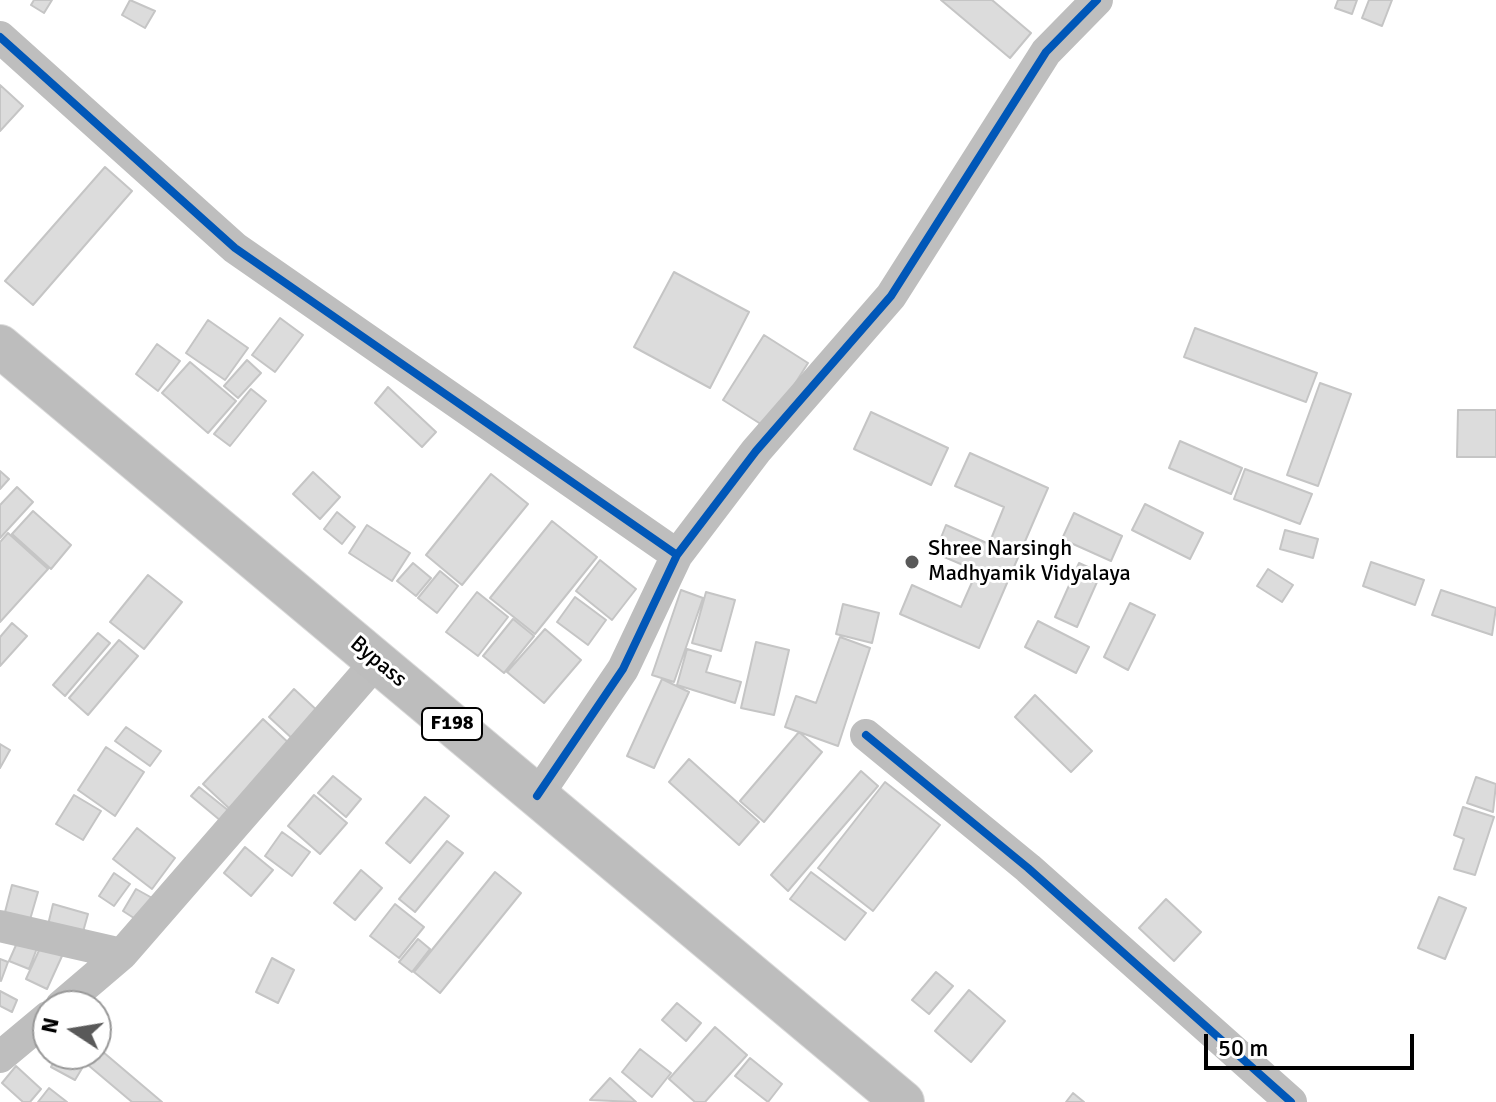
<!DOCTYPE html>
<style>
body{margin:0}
#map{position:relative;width:1496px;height:1102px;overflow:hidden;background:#fff;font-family:Signika,sans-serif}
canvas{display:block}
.north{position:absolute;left:32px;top:990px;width:80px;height:80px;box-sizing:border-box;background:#fff;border:2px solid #999;border-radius:50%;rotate:282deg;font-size:22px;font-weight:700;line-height:32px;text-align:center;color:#000}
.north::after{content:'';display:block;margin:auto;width:28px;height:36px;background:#595959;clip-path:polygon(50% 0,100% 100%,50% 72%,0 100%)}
.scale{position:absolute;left:1204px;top:1034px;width:210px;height:36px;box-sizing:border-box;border:4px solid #000;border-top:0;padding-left:10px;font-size:24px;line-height:28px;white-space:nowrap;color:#000;-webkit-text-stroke:6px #fff;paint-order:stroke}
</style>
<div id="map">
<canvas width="1496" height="1102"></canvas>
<div class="north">N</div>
<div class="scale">50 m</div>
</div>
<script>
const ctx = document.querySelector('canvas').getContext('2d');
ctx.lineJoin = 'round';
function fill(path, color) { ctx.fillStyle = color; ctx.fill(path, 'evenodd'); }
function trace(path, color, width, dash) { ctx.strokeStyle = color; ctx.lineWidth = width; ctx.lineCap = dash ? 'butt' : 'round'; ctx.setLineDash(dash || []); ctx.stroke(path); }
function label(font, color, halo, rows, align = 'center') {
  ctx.font = font + ' Signika,sans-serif'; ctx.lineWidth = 6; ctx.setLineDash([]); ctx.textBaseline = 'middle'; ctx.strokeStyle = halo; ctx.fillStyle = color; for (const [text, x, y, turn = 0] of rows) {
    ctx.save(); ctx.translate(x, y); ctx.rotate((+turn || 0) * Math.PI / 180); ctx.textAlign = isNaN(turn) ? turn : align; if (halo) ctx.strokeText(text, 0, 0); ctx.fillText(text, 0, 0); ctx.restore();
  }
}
const building = new Path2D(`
 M34 0H52L44 13 31 5Z
 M130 0 155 11 145 28 122 15Z
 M941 0H992L1031 33 1010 58Z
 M1338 0H1357L1352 14 1335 8Z
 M1369 0H1392L1382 26 1362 18Z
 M0 85 23 106 0 131Z
 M105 167 132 191 33 305 5 281Z
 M674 272 749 312 710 388 634 347Z
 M280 318 303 335 275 372 252 355Z
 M208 320 248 348 225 380 186 353Z
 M1195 328 1317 373 1306 402 1184 357Z
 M764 335 808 363 767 428 723 400Z
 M157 344 180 361 158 391 136 374Z
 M247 360 261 373 238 398 224 386Z
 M190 362 236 401 208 433 162 393Z
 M1320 383 1351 394 1318 486 1287 475Z
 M388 387 436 432 422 447 375 403Z
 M251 389 266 401 230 446 214 434Z
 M1458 410H1496V457H1457Z
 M871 412 948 448 931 485 854 449Z
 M1180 441 1242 468 1231 494 1169 468Z
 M970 453 1048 488 979 648 900 614 912 585 961 607 977 571 935 553 946 525 989 544 1004 507 955 486Z
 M1245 469 1312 494 1300 524 1234 499Z
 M0 471 9 479 0 489Z
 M313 472 340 497 320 519 293 494Z
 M491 474 528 504 462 585 426 555Z
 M17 487 33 502 0 538V505Z
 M1145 504 1203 533 1190 559 1132 530Z
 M33 511 71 545 51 569 12 534Z
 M337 512 355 527 342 544 324 529Z
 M1074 513 1122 536 1111 561 1062 539Z
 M552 521 597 557 535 634 490 598Z
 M367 525 410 553 392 581 349 553Z
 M1285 530 1318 539 1313 558 1280 549Z
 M8 533 48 569 0 622V542Z
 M600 560 636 589 612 620 576 591Z
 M1371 562 1424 580 1415 605 1363 586Z
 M413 563 431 578 416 596 397 581Z
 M1079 563 1101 573 1077 627 1055 617Z
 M1268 569 1293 585 1282 602 1257 586Z
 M440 571 458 586 437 613 418 598Z
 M148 575 182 602 144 649 110 622Z
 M681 590 703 598 674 682 652 675Z
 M1441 590 1496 608 1492 635 1432 615Z
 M477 592 508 617 478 656 446 632Z
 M706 592 735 600 721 651 692 643Z
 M575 597 606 620 588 645 557 622Z
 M1130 603 1155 615 1128 670 1104 657Z
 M843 604 879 613 872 643 836 634Z
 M513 619 534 636 504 673 483 656Z
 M1038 621 1089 647 1076 673 1025 647Z
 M12 623 27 636 0 666V637Z
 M545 629 581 660 544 703 507 672Z
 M98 633 110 643 65 696 53 685Z
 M840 637 870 648 838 746 785 727 796 696 816 703Z
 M119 640 138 656 88 715 69 698Z
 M756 642 789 650 774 715 741 708Z
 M687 649 711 656 706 672 741 682 735 703 677 685Z
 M662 679 689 692 654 768 627 756Z
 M294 689 321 714 296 742 269 717Z
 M1035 695 1092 751 1071 772 1015 717Z
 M263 719 292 746 232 811 203 784Z
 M126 727 161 751 150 766 115 741Z
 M799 732 822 752 764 822 740 801Z
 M0 744 10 750 0 768Z
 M106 747 144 772 115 816 78 790Z
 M689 759 759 822 739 845 669 782Z
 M861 771 878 786 788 891 771 875Z
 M333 776 361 799 346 817 318 793Z
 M1476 777 1496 784 1493 812 1467 803Z
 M885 782 940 825 873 911 818 868Z
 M199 787 229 811 221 821 191 796Z
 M74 795 101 811 83 840 56 824Z
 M314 795 347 823 320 854 288 826Z
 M425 797 449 816 410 863 386 843Z
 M1463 807 1494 817 1475 875 1454 869 1464 839 1454 835Z
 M137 828 175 858 152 889 113 859Z
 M282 832 310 852 292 876 265 856Z
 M447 841 463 853 415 912 399 899Z
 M245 847 273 870 251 896 224 873Z
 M361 870 382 888 355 920 334 903Z
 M495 872 521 893 440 993 414 972Z
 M811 872 866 913 845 940 790 899Z
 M114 873 130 884 114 906 99 896Z
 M12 885 38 892 29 923 4 916Z
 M136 889 154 899 140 922 123 911Z
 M1439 897 1466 908 1445 959 1418 948Z
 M1166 899 1201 932 1174 961 1139 928Z
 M53 904 88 914 81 939 47 929Z
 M395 904 424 927 399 958 370 936Z
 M20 936 39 943 29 969 9 961Z
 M418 939 430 949 412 972 399 962Z
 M41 946 62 956 47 989 26 979Z
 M272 958 294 970 278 1003 256 992Z
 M0 959 8 962 1 981 0 980Z
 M936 972 953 986 929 1014 912 1000Z
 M969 990 1005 1021 971 1062 935 1031Z
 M0 991 17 1000 12 1012 0 1006Z
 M677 1003 701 1023 686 1041 662 1020Z
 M715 1027 747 1055 705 1102H695L669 1079Z
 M96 1046 162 1102H132L75 1054H96Z
 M640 1049 671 1073 652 1097 622 1072Z
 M58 1054 84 1065 75 1080 51 1067Z
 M750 1058 782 1084 768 1102 735 1076Z
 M16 1066 41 1089 30 1102H23L2 1083Z
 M610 1078 636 1102 590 1100Z
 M49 1088 67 1102H38Z
 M1073 1093 1084 1102H1066Z`);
fill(building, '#dcdcdc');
trace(building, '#c5c5c5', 2);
const major = new Path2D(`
 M0 346 903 1102`);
trace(major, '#dbdbdb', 44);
trace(new Path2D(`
 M0 37 235 248 677 555
 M866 735 1028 868 1291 1102
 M537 796 623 669 677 555 756 451 891 296 1046 52 1097 0
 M0 926 122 954
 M61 1006 122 954 377 661
 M0 1057 48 1017`), '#bebebe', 32);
trace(major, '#bdbdbd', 42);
trace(new Path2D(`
 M0 37 235 248 677 555
 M866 735 1028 868 1291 1102
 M537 796 623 669 677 555 756 451 891 296 1046 52 1097 0`), '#0057b8', 8);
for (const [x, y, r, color] of [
 [912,562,8,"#595959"]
]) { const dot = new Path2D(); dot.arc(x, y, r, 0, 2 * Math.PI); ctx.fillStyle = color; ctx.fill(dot); trace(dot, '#fff', 3); }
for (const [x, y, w] of [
 [452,724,60]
]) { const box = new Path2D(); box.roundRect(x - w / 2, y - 16, w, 32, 6); ctx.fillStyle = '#fff'; ctx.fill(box); trace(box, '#000', 2); }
label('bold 20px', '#000', null, [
 ["F198",452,724]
]);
label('22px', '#000', '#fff', [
 ["Shree Narsingh",928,549],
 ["Madhyamik Vidyalaya",928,574]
], 'left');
label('22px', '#000', '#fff', [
 ["Bypass",378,662,40]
]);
</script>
